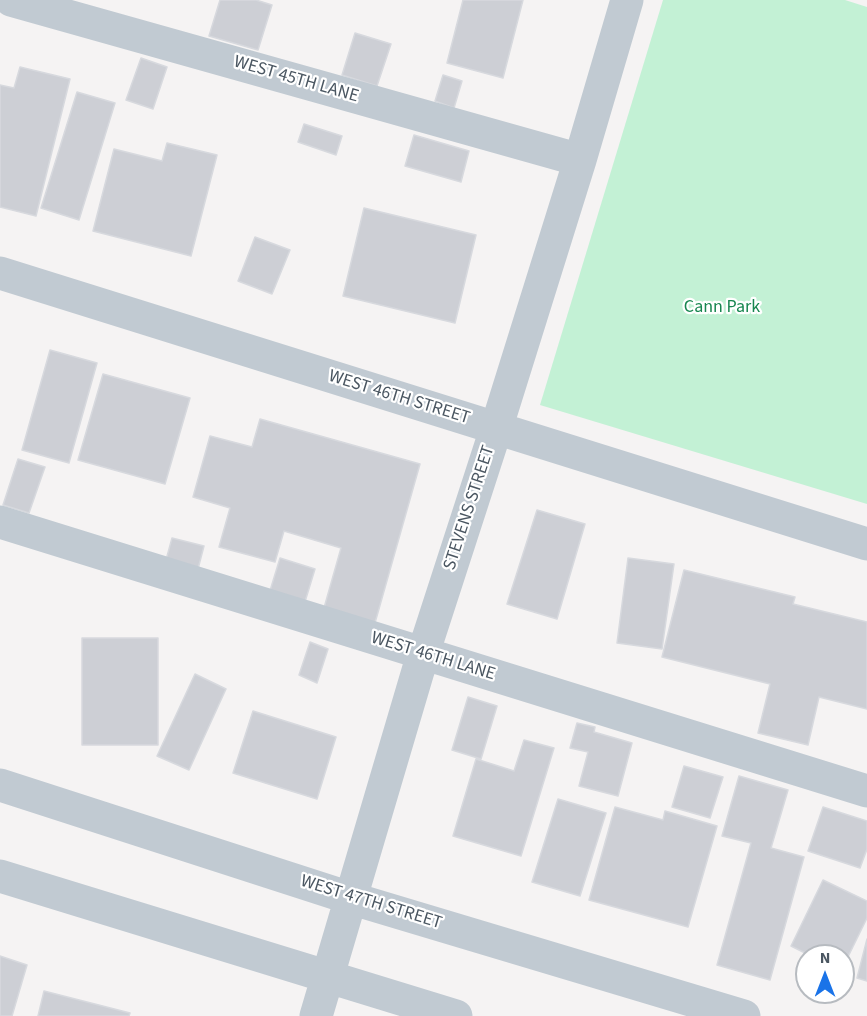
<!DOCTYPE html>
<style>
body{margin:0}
#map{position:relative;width:867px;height:1016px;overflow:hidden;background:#f5f3f3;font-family:"Source Sans 3",sans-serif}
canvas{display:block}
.north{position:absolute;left:795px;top:944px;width:60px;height:60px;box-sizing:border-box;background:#fff;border:2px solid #b7bbc0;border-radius:50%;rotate:0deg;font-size:16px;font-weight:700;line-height:24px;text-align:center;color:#4a5661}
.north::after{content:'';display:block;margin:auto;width:21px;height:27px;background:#1a73e8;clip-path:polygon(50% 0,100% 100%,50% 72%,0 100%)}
</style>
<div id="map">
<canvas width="867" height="1016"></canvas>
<div class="north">N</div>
</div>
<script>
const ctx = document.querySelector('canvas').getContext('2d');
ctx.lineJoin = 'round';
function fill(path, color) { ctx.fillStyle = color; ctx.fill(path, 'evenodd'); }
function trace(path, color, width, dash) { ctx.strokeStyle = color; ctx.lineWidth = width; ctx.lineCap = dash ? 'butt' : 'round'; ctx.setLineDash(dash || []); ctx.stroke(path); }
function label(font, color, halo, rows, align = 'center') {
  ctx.font = font + ' "Source Sans 3",sans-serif'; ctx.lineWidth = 4.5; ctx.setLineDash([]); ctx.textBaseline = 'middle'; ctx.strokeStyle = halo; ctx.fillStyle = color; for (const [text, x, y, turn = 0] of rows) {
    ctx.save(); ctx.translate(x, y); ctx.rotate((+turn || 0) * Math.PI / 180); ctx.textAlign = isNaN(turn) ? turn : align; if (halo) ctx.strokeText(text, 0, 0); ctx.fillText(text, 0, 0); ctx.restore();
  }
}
fill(new Path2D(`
 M663 0H845L867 7V504L540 405Z`), '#c3f1d5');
const building = new Path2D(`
 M220 0H256L272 5 258 50 209 36Z
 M463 0H523L503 78 447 63Z
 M355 33 391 44 377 86 342 75Z
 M141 58 167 67 153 109 126 100Z
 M20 67 70 79 36 216 0 207V85L14 88Z
 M443 75 462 81 454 108 435 101Z
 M77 92 115 103 79 220 41 208Z
 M304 124 342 136 336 155 298 142Z
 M414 135 469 151 461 182 405 166Z
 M167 143 217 155 191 256 93 231 114 149 162 161Z
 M364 208 476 235 455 323 343 296Z
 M255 237 290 250 272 294 238 281Z
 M50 350 97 363 69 463 22 450Z
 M103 374 190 398 165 484 78 460Z
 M260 419 420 464 373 630 322 615 341 548 284 531 275 562 219 547 230 508 193 497 210 436 252 447Z
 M18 459 45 467 29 513 3 505Z
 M537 510 585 524 557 619 507 604Z
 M172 538 204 546 198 569 166 560Z
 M280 558 315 569 304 605 269 594Z
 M628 558 674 564 662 649 617 643Z
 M684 570 795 597 793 604 867 622V709L819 697 808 745 758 733 770 684 662 657Z
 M82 638H158V745H82Z
 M310 642 328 649 317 683 299 675Z
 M195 674 226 689 189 770 157 756Z
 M468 697 497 706 481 759 452 750Z
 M253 711 336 737 317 799 233 773Z
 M577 723 595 727 594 732 632 743 618 796 579 786 588 752 570 748Z
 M524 740 554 748 521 856 453 836 476 759 514 771Z
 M684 766 723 777 710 818 672 807Z
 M739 776 788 790 771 848 804 857 770 980 717 965 751 843 722 836Z
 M558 799 606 813 580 896 532 882Z
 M615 807 663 820 665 811 717 826 688 927 589 900Z
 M823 807 867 821V849L860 868 808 851Z
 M823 880 867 901V918L843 967V956H811L791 946Z
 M867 939V981L857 978Z
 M0 956 27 965 12 1016H0Z
 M44 991 130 1013 129 1016H38Z`);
fill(building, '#cdcfd5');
trace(building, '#d7d9de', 1.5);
trace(new Path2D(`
 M11 0 580 160
 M0 273 867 544
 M0 522 867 791
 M0 785 350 898 744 1016
 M0 876 456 1016
 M316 1016 423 654 496 429 580 160 627 0`), '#c1cad2', 33);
label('18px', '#4a5661', '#fff', [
 ["WEST 45TH LANE",296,80,16],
 ["WEST 46TH STREET",399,398,17],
 ["STEVENS STREET",470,508,-72],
 ["WEST 46TH LANE",433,657,17],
 ["WEST 47TH STREET",371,903,17]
]);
label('18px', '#17864f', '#fff', [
 ["Cann Park",722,308]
]);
</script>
